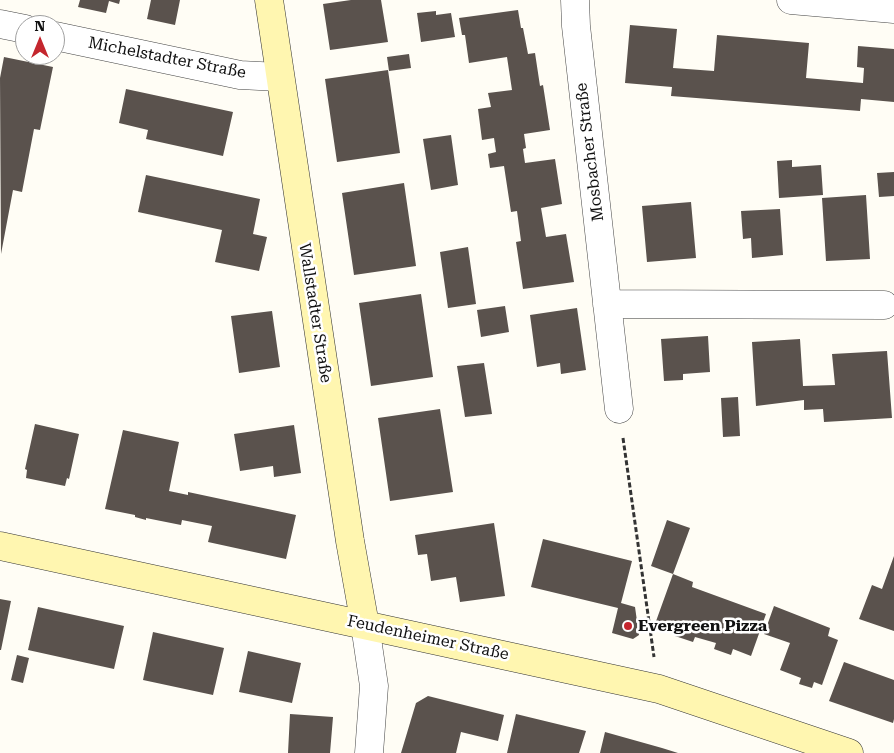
<!DOCTYPE html>
<meta charset="utf-8">
<style>
body{margin:0}
#map{position:relative;width:894px;height:753px;overflow:hidden;background:#fffdf5;font-family:"Roboto Serif",serif}
canvas{display:block}
.north{position:absolute;left:15px;top:15px;width:50px;height:50px;box-sizing:border-box;background:#fff;border:1px solid #a0a0a0;border-radius:50%;rotate:0deg;font-size:14px;font-weight:700;line-height:20px;text-align:center;color:#111}
.north::after{content:'';display:block;margin:auto;width:18px;height:22px;background:#c4262e;clip-path:polygon(50% 0,100% 100%,50% 72%,0 100%)}
</style>
<div id="map">
<canvas width="894" height="753"></canvas>
<div class="north">N</div>
</div>
<script>
const ctx = document.querySelector('canvas').getContext('2d');
ctx.lineJoin = 'round';
function fill(path, color) { ctx.fillStyle = color; ctx.fill(path, 'evenodd'); }
function trace(path, color, width, dash) { ctx.strokeStyle = color; ctx.lineWidth = width; ctx.lineCap = dash ? 'butt' : 'round'; ctx.setLineDash(dash || []); ctx.stroke(path); }
function label(font, color, halo, rows, align = 'center') {
  ctx.font = font + ' "Roboto Serif",serif'; ctx.lineWidth = 5; ctx.setLineDash([]); ctx.textBaseline = 'middle'; ctx.strokeStyle = halo; ctx.fillStyle = color; for (const [text, x, y, turn = 0] of rows) {
    ctx.save(); ctx.translate(x, y); ctx.rotate((+turn || 0) * Math.PI / 180); ctx.textAlign = isNaN(turn) ? turn : align; if (halo) ctx.strokeText(text, 0, 0); ctx.fillText(text, 0, 0); ctx.restore();
  }
}
fill(new Path2D(`
 M80 0H120L119 4 109 1 106 13 78 7Z
 M151 0H180L175 25 147 19Z
 M351 0H381L388 42 330 50 323 4Z
 M518 10 521 28H523L528 54 535 53 540 86 543 85 550 130 524 134 526 148 523 149 525 163 555 159 562 204 541 208 546 237 566 234 574 282 523 289 516 242 521 241 517 211 511 212 504 166 490 168 488 154 496 152 494 138 482 140 478 109 491 107 488 93 512 90 507 57 469 63 465 35H462L459 18Z
 M436 11V15L451 13 455 37 421 42 417 13Z
 M630 25 677 29 673 68 714 71 717 35 809 43 806 78 863 83 864 68 857 67 858 46 894 49V102L861 99 860 111 671 96 672 87 625 83Z
 M409 54 411 68 389 71 387 57Z
 M4 57 53 67 40 130 34 129 22 192 13 190 1 254 0 78Z
 M388 70 400 153 337 162 325 79Z
 M126 89 233 112 223 156 146 139 148 130 119 123Z
 M451 135 458 185 431 190 423 139Z
 M792 160V167L821 165 823 195 779 198 777 161Z
 M894 172V196L879 197 877 173Z
 M146 175 260 199 253 234 267 237 259 271 215 262 222 230 138 212Z
 M404 183 416 266 354 275 342 193Z
 M866 195 870 259 826 261 822 198Z
 M691 202 696 258 647 262 642 206Z
 M780 209 783 255 752 258 751 238 743 239 741 211Z
 M468 247 476 304 448 308 440 252Z
 M421 294 433 377 371 386 359 303Z
 M505 306 509 332 481 337 477 310Z
 M577 308 586 370 561 374 560 363 537 367 530 315Z
 M272 311 280 367 239 373 231 316Z
 M708 336 710 372 683 374V380L664 381 661 339Z
 M800 339 803 386 835 385 832 354 887 351 892 418 824 422 823 409 804 410V400L756 406 752 342Z
 M484 363 492 414 465 417 457 366Z
 M738 397 740 436 723 437 721 398Z
 M440 409 453 492 390 501 378 418Z
 M35 424 79 434 69 479 67 478 65 486 26 478 27 470 25 469Z
 M294 425 301 473 274 477 273 466 240 471 234 434Z
 M123 430 179 442 169 491 188 495V492L296 515 286 559 208 542 212 526 182 520 181 525 146 518V520L135 517V515L105 509Z
 M667 520 690 528 673 574 693 582 692 587 766 614 751 656 733 649 731 655 714 649 716 643 695 637 693 642 675 636 677 631 655 624 673 574 651 566Z
 M494 523 505 596 460 602 456 577 431 581 427 554 418 555 415 535Z
 M543 539 632 561 621 603 635 607 639 635 633 639 612 633 618 608 531 587Z
 M894 556V631L859 619 872 585 882 589Z
 M0 599 11 601 1 650H0Z
 M774 606 830 628 828 636 838 640 822 685 814 682 812 688 799 684 801 678 780 670 790 643 764 634Z
 M38 607 124 626 114 669 28 650Z
 M153 632 224 648 213 695 143 680Z
 M248 651 301 663 292 703 239 692Z
 M17 655 29 658 23 683 11 680Z
 M844 662 894 680V719L893 723 829 701Z
 M428 696 504 715 498 741 461 732 456 753H401L416 703Z
 M290 714 333 717 330 753H288Z
 M516 714 586 731 579 753H507Z
 M605 732 662 748 678 753H600Z`), '#5a524d');
const street = new Path2D(`
 M575 0 576 26 619 409
 M791 0 894 9
 M0 24 25 29
 M55 36 240 75 279 77
 M607 304 884 305
 M365 625 374 686 369 753`);
const secondary = new Path2D(`
 M269 0 350 541 365 625
 M0 546 659 689 849 753`);
trace(street, '#444', 29);
trace(secondary, '#333', 29);
trace(new Path2D(`
 M623 438 654 657`), '#333', 3, [5, 2.5]);
trace(street, '#fff', 28);
trace(secondary, '#fff6b0', 28);
for (const [x, y, r, color] of [
 [628,626,5,"#c4262e"]
]) { const dot = new Path2D(); dot.arc(x, y, r, 0, 2 * Math.PI); ctx.fillStyle = color; ctx.fill(dot); trace(dot, '#fff', 2); }
label('16px', '#111', '#fff', [
 ["Michelstadter Straße",167,58,11],
 ["Mosbacher Straße",590,152,-97],
 ["Wallstadter Straße",315,313,81],
 ["Feudenheimer Straße",428,638,12]
]);
label('bold 16px', '#111', '#fff', [
 ["Evergreen Pizza",638,626]
], 'left');
</script>
